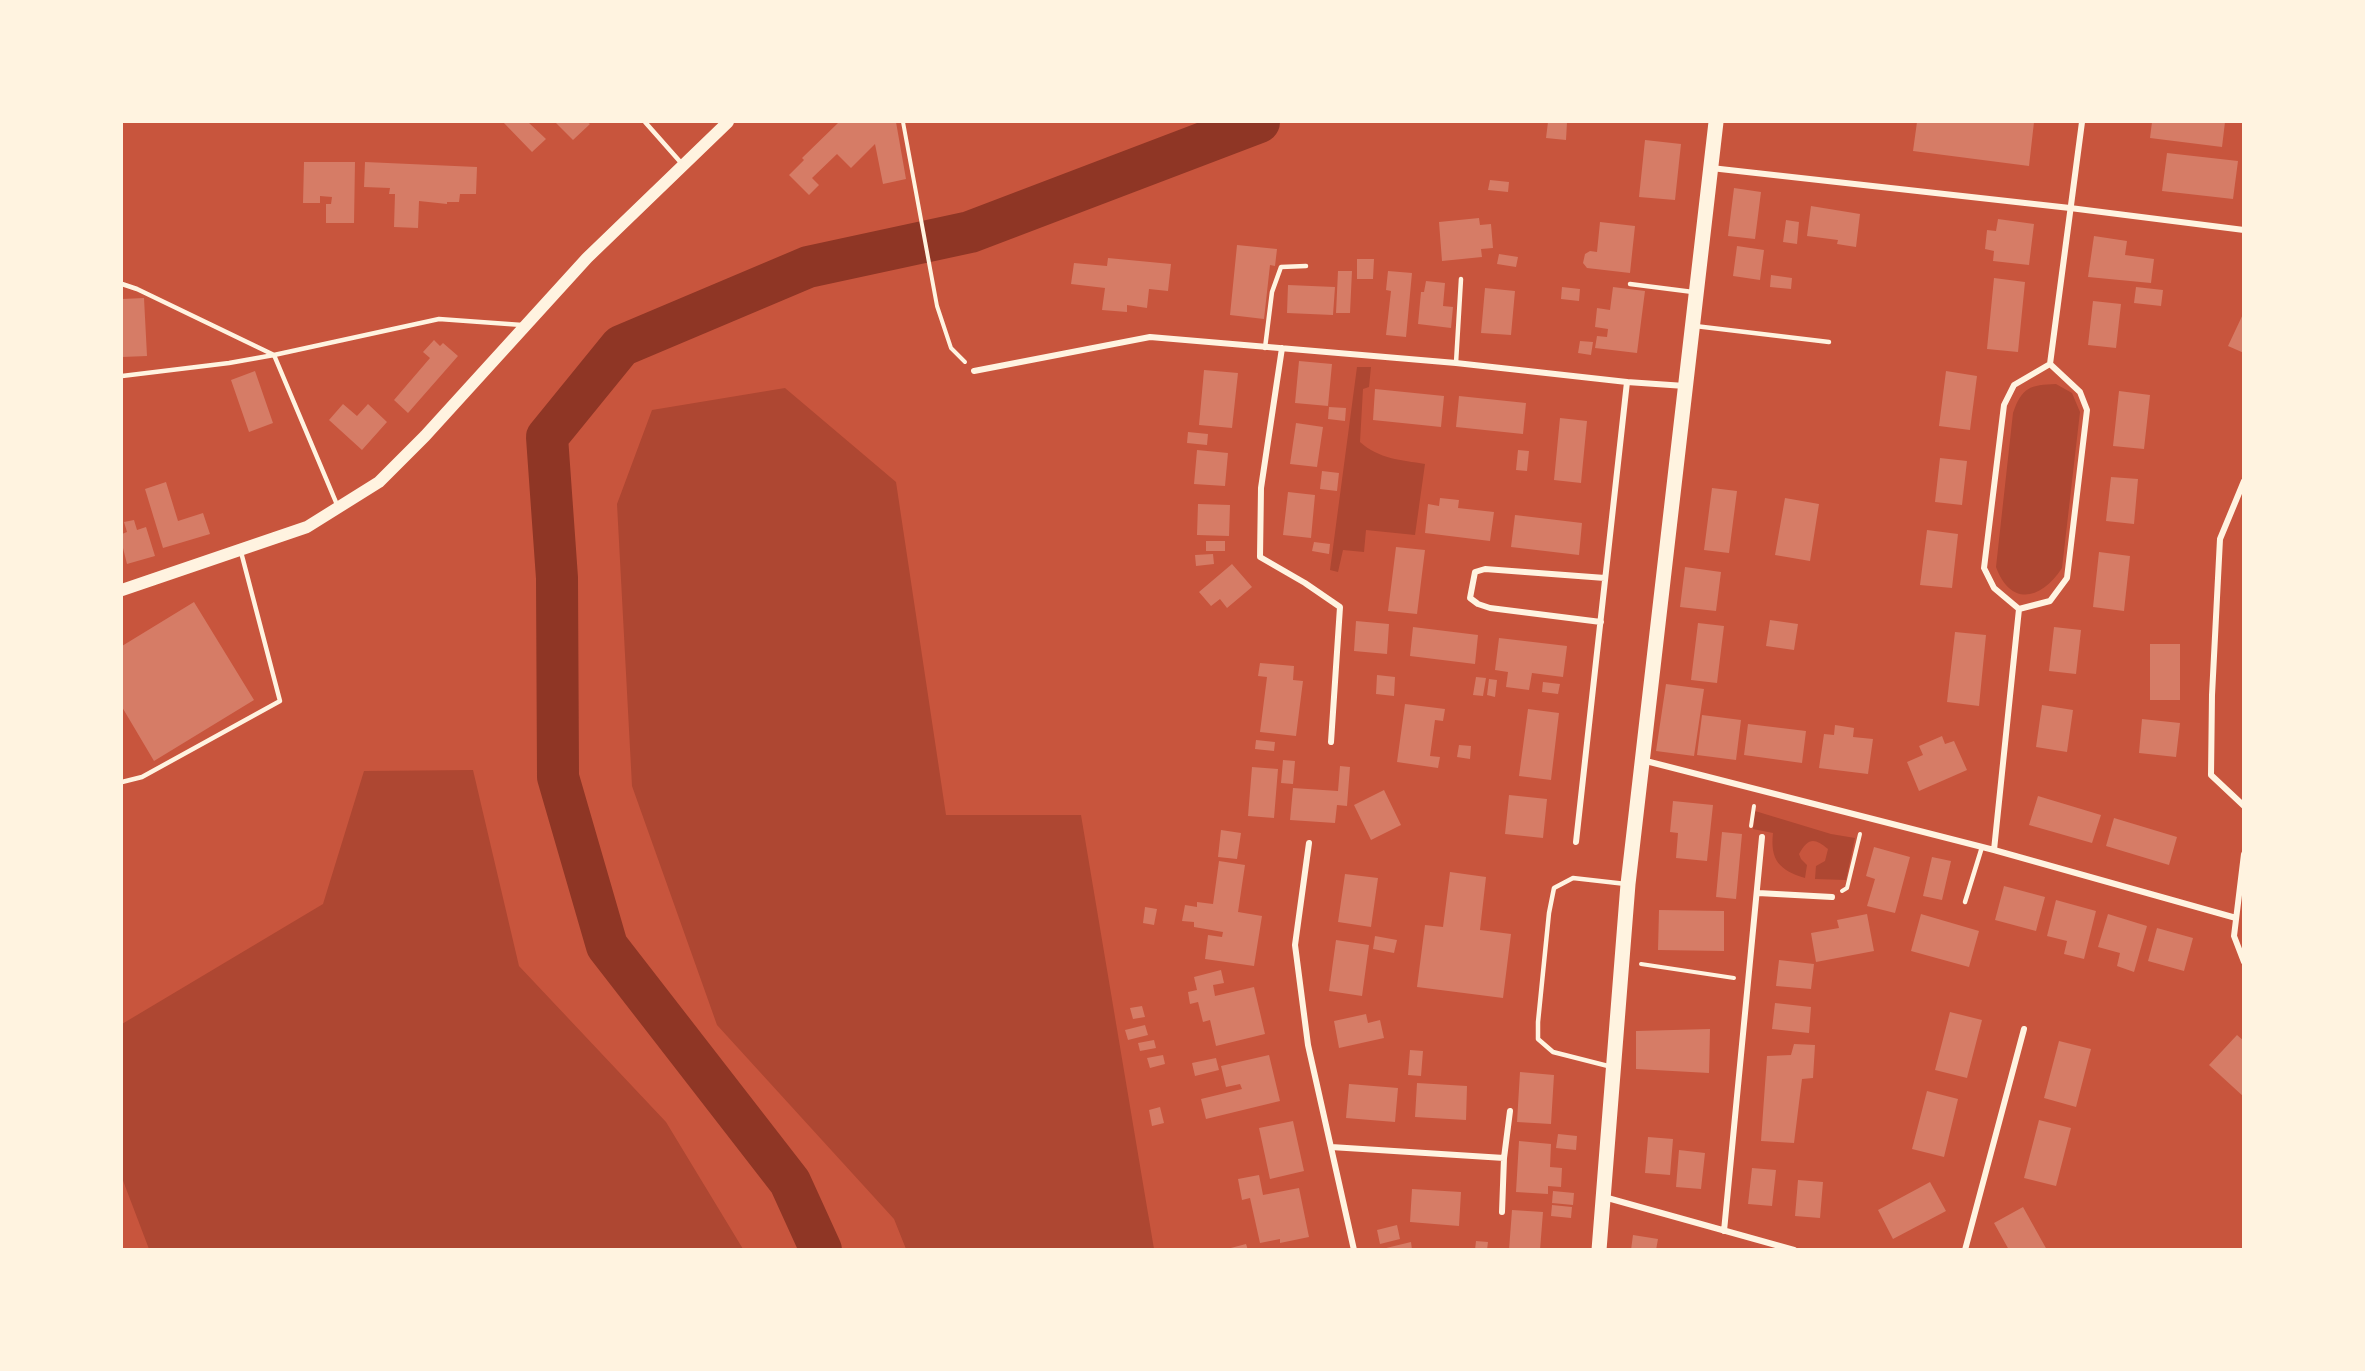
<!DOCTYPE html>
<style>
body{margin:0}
#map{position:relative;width:2365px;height:1371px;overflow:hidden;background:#c8553d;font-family:"Source Serif 4",serif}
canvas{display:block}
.frame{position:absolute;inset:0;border:123px solid #fff3e0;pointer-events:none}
</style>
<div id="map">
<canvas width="2365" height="1371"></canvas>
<div class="frame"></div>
</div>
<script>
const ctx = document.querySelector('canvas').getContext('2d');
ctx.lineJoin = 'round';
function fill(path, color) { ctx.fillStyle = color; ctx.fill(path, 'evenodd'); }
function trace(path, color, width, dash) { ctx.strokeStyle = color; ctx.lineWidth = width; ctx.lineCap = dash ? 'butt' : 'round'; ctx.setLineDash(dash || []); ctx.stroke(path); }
fill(new Path2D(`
 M1357 367H1371L1369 387 1363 389 1360 442C1379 459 1401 460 1425 464L1415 535 1366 530 1364 552 1343 550 1338 572 1330 570Z
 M2056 384 2072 393 2080 412 2062 568C2041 600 2011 607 1996 567L2013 413C2022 387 2030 385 2056 384Z
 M785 388 896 482 946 815H1081L1154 1249H906L894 1219 717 1025 632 786 617 504 652 410Z
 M473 770 519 966 666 1122 743 1249H149L122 1178V1024L323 904 364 771Z
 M1755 811 1831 834 1855 838 1846 880 1815 879 1816 866 1825 861 1828 849C1814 837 1808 838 1799 854L1801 859 1807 865 1805 878C1779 870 1770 860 1773 833L1753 829Z`), '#ae4732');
trace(new Path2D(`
 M821 1250 790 1182 607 946 558 777 557 578 547 437 621 346 808 267 970 232 1259 122`), '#8f3625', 42);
fill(new Path2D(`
 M503 122H528L546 139 532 152Z
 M555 122H587L590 124 573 140Z
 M839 122H896L906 179 883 184 875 144 851 168 837 154 812 178 819 185 809 195 789 175 804 160 802 158Z
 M1548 122H1567L1566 140 1546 138Z
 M1917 122H2034L2029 166 1913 151Z
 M2152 122H2225L2222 147 2150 138Z
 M1645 140 1681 144 1675 200 1639 197Z
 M2167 153 2238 161 2233 199 2162 191Z
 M304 162H355L354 223H326V204H331L332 197 320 196V203H303Z
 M365 162 477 167 476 194H460L459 202H447V204L419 201 418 228 394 227 395 194H389L390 188 364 187Z
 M1490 180 1509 182 1508 192 1488 190Z
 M1734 188 1761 192 1755 239 1728 236Z
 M1811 206 1860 214 1856 247 1837 244 1838 240 1807 236Z
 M1479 218 1480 225 1491 224 1493 248 1481 249 1482 257 1442 261 1439 222Z
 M1998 219 2034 224 2029 265 1993 261 1994 251 1985 249 1987 230 1996 231Z
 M1786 220 1799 222 1797 244 1783 242Z
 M1600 222 1635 226 1630 273 1587 268 1583 263 1585 254 1590 251 1597 252Z
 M2094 236 2127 241 2125 255 2154 259 2151 283 2088 277Z
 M1237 245 1277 249 1275 266 1270 265 1264 319 1230 315Z
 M1737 246 1764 250 1760 280 1733 276Z
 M1499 254 1518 257 1516 267 1497 264Z
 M1108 258 1171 264 1168 291 1149 289 1147 308 1127 305V312L1102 310 1105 288 1071 284 1074 263 1107 266Z
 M1357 259H1374L1373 279H1357Z
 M1338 271H1352L1350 313H1336Z
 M1388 271 1412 273 1406 337 1386 335 1391 291 1386 290Z
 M1771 275 1792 278 1791 289 1770 287Z
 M1994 278 2025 282 2018 352 1987 349Z
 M1426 281 1445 283 1443 306 1453 307 1451 328 1418 324 1421 292H1424Z
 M1288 285 1335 287 1333 315 1287 313Z
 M1562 287 1580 289 1579 301 1561 299Z
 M1613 287 1645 291 1637 353 1595 348 1597 336 1607 337 1608 329 1595 327 1597 308 1610 310Z
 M2136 287 2163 290 2161 306 2134 303Z
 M1485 288 1515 291 1511 335 1481 333Z
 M144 298 147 356 122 357V299Z
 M2093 301 2121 304 2116 348 2088 345Z
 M2244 312V353L2228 346Z
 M434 340 440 346 443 343 458 356 408 413 394 400 430 358 423 352Z
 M1580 341 1593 342 1591 355 1578 353Z
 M1299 361 1332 364 1328 406 1295 403Z
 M1204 370 1238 373 1232 428 1199 425Z
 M255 371 273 423 249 432 231 380Z
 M1946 371 1977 376 1970 430 1939 426Z
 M1375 389 1444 396 1441 427 1373 420Z
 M2119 391 2150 395 2144 449 2113 446Z
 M1459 396 1526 403 1523 434 1456 427Z
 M343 404 357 416 368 404 387 422 362 450 329 420Z
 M1329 407 1346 408 1345 421 1328 419Z
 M1560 418 1587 421 1581 483 1554 480Z
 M1296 423 1323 427 1317 467 1290 464Z
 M1188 432 1208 434 1207 445 1187 443Z
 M1197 450 1228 453 1225 486 1194 484Z
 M1518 450 1529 451 1527 471 1516 470Z
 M1940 458 1967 461 1962 505 1935 502Z
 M1322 471 1339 473 1337 491 1320 489Z
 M2111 477 2138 479 2134 524 2106 521Z
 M166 482 178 521 203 513 210 534 163 548 145 489Z
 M1712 488 1737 491 1729 553 1704 550Z
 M1288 492 1315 495 1311 538 1283 535Z
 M1440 498 1459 500 1458 508 1494 512 1490 541 1425 533 1428 504 1439 506Z
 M1785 498 1819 504 1810 561 1775 555Z
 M1198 504 1230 505 1229 536 1197 535Z
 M1515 515 1582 523 1579 555 1511 547Z
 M134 520 137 530 146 527 155 556 127 564 122 544V534L127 532 124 522Z
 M1927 530 1958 534 1952 588 1920 585Z
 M1206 541H1225V551H1206Z
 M1314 542 1330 544 1329 554 1312 551Z
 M1396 547 1425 550 1417 614 1388 611Z
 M2099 552 2130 556 2124 611 2093 607Z
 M1213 554 1214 564 1196 566 1195 555Z
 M1232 564 1252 587 1227 608 1220 599 1211 606 1199 592Z
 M1685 567 1721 572 1716 611 1680 607Z
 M194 602 254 700 154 761 122 707V646Z
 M1770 620 1798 624 1794 650 1766 646Z
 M1356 621 1389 624 1387 654 1354 651Z
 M1698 623 1724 626 1717 683 1691 680Z
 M1413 627 1478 635 1475 664 1410 656Z
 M2054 627 2081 630 2076 674 2049 671Z
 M1955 632 1986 635 1979 706 1947 702Z
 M1499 638 1567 646 1563 677 1532 673 1529 690 1506 687 1508 672 1495 670Z
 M2150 644H2180V700H2150Z
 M1260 663 1294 666 1293 680 1303 681 1296 736 1260 732 1267 677 1258 676Z
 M1377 675 1395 677 1394 696 1376 694Z
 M1476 677 1486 678 1483 696 1473 695Z
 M1489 679 1497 680 1495 697 1487 695Z
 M1543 682 1560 684 1558 694 1542 692Z
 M1666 684 1704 689 1694 756 1656 751Z
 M1405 704 1445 709 1443 721 1435 720 1430 756 1440 757 1438 768 1397 762Z
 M2042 705 2073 710 2067 752 2036 747Z
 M1528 709 1559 713 1551 780 1519 776Z
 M1702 715 1741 720 1736 760 1697 755Z
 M2142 719 2180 723 2176 757 2139 753Z
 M1748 724 1806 731 1802 763 1744 755Z
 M1835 725 1854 728 1853 737 1873 739 1868 774 1819 768 1824 734 1834 735Z
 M1942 736 1945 744 1954 741 1967 770 1919 791 1907 762 1923 755 1919 746Z
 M1256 740 1275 742 1274 751 1255 749Z
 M1459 745 1471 746 1470 759 1457 757Z
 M1283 760 1295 761 1293 784 1281 783Z
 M1340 766 1350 767 1347 806 1337 805 1335 823 1290 820 1293 788 1338 791Z
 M1252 767 1278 769 1274 818 1248 816Z
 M1384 790 1401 825 1371 840 1354 805Z
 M1509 795 1547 799 1543 838 1505 834Z
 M2038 796 2101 815 2092 843 2029 825Z
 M1673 801 1713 805 1707 861 1676 858 1678 833 1670 832Z
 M2114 818 2177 837 2169 865 2106 846Z
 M1221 830 1241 833 1237 859 1218 857Z
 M1722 832 1742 834 1736 899 1716 897Z
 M1874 847 1910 857 1895 913 1867 906 1875 879 1866 876Z
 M1932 857 1951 861 1942 900 1923 896Z
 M1219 861 1245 865 1238 912 1262 916 1254 966 1205 959 1208 935 1222 937 1223 932 1194 927V922L1182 921 1185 905 1197 907V902L1213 904Z
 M1450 872 1486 877 1480 930 1511 934 1503 998 1417 987 1425 925 1443 927Z
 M1345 874 1378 878 1371 927 1338 922Z
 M2004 886 2045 897 2036 931 1995 920Z
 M2056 900 2096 911 2084 959 2064 954 2067 941 2047 936Z
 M1145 907 1157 909 1154 925 1143 923Z
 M1659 910 1724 911V951L1658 950Z
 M1867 914 1874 951 1816 962 1811 933 1839 928 1837 920Z
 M1921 914 1979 931 1969 967 1911 951Z
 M2108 914 2147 926 2134 972 2117 966 2120 953 2098 947Z
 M2157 928 2193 938 2184 971 2148 961Z
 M1375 936 1397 940 1394 953 1373 949Z
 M1336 940 1369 945 1362 996 1329 991Z
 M1779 960 1814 964 1811 989 1776 986Z
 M1221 970 1224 983 1213 985 1215 996 1254 987 1265 1034 1216 1046 1210 1020 1203 1022 1198 1002 1190 1004 1188 992 1197 990 1194 977Z
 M1775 1003 1811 1007 1809 1033 1772 1029Z
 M1142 1006 1145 1017 1133 1019 1130 1008Z
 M1950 1012 1982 1020 1967 1078 1935 1070Z
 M1366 1014 1368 1023 1380 1020 1384 1038 1339 1048 1334 1021Z
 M1145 1025 1148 1035 1128 1040 1125 1030Z
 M1710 1029 1709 1073 1636 1069V1031Z
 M2237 1035 2244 1041V1097L2209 1065Z
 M1154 1040 1156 1048 1140 1051 1138 1043Z
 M2059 1041 2091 1049 2076 1107 2044 1098Z
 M1794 1044 1815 1045 1813 1078 1802 1079 1794 1143 1761 1141 1767 1056 1791 1055Z
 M1410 1050 1423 1051 1421 1076 1408 1075Z
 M1163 1055 1165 1064 1150 1068 1147 1058Z
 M1269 1055 1280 1101 1206 1119 1201 1099 1242 1089 1240 1084 1226 1087 1221 1066Z
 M1216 1058 1219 1070 1195 1076 1192 1063Z
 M1520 1072 1554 1075 1551 1124 1517 1122Z
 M1417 1083 1467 1086 1466 1120 1415 1117Z
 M1349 1084 1398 1088 1395 1122 1346 1118Z
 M1927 1091 1958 1099 1944 1157 1912 1149Z
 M1160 1107 1164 1123 1152 1126 1149 1110Z
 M2039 1120 2071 1128 2056 1186 2024 1178Z
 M1293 1121 1304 1171 1270 1179 1259 1128Z
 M1558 1134 1577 1136 1576 1150 1556 1148Z
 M1648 1137 1673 1139 1670 1175 1645 1173Z
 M1519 1141 1551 1144 1550 1167 1562 1168 1561 1187 1548 1186V1194L1516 1192Z
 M1679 1150 1705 1153 1701 1189 1676 1187Z
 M1752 1168 1776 1170 1772 1206 1748 1204Z
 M1259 1175 1263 1195 1299 1188 1309 1237 1280 1243V1239L1260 1243 1250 1198 1242 1200 1238 1179Z
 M1798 1180 1823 1182 1820 1218 1795 1216Z
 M1930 1182 1946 1211 1893 1239 1878 1210Z
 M1412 1189 1461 1192 1459 1226 1410 1222Z
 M1553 1191 1574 1193 1573 1205 1552 1203Z
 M1552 1205 1572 1207 1571 1218 1551 1216Z
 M2023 1207 2047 1250H2009L1994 1223Z
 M1512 1210 1543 1212 1540 1250H1509Z
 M1397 1225 1400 1239 1380 1244 1377 1230Z
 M1633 1235 1658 1239 1656 1250H1631Z
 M1476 1241 1488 1242 1487 1250H1475Z
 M1411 1242 1412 1250H1383L1382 1249Z
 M1246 1244 1248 1250H1227V1249Z`), '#d67c66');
trace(new Path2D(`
 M903 122 937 306 951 348 965 362
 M1751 826 1754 806
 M1842 891 1847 888 1860 834
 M1641 964 1734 978`), '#fff3e0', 4);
trace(new Path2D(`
 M645 122 683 165
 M122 284 137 289 274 355 338 507
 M1630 284 1693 292
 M1695 326 1829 342
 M1265 348 1272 292 1281 267 1306 266
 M1456 363 1461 279
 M122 376 229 363 274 355 439 319 522 325
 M122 782 142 777 280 701 241 552
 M1965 902 1982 847
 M1612 1067 1553 1052 1538 1039V1022L1549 913 1554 888 1573 878 1626 884`), '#fff3e0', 4.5);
trace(new Path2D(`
 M1711 168 2070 208 2244 230
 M1282 348 1261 488 1260 557 1305 583 1340 607 1331 742
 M974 371 1150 337 1456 363 1627 382 1685 386
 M2244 481 2220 539 2212 695 2211 775 2244 806
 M2019 609 2050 601 2067 578 2087 410 2080 392 2050 364
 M1601 622 1490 608 1478 604 1470 598 1475 572 1485 569 1605 578
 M1642 760 1994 850 2236 918
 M1576 842 1627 382
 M1309 843 1295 945 1308 1045 1354 1250
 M1994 850 2019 609 1994 588 1984 568 2004 405 2014 385 2050 364 2082 122
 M2244 854 2234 936 2244 962
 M1758 893 1832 897
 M1331 1147 1504 1158
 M1604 1197 1794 1250
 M1502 1212 1504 1158 1510 1111
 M1724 1231 1762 837
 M1965 1250 2024 1029`), '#fff3e0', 6);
trace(new Path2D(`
 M122 590 307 527 379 482 425 436 587 258 728 122`), '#fff3e0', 12);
trace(new Path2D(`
 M1599 1250 1628 884 1716 122`), '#fff3e0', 15);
</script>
